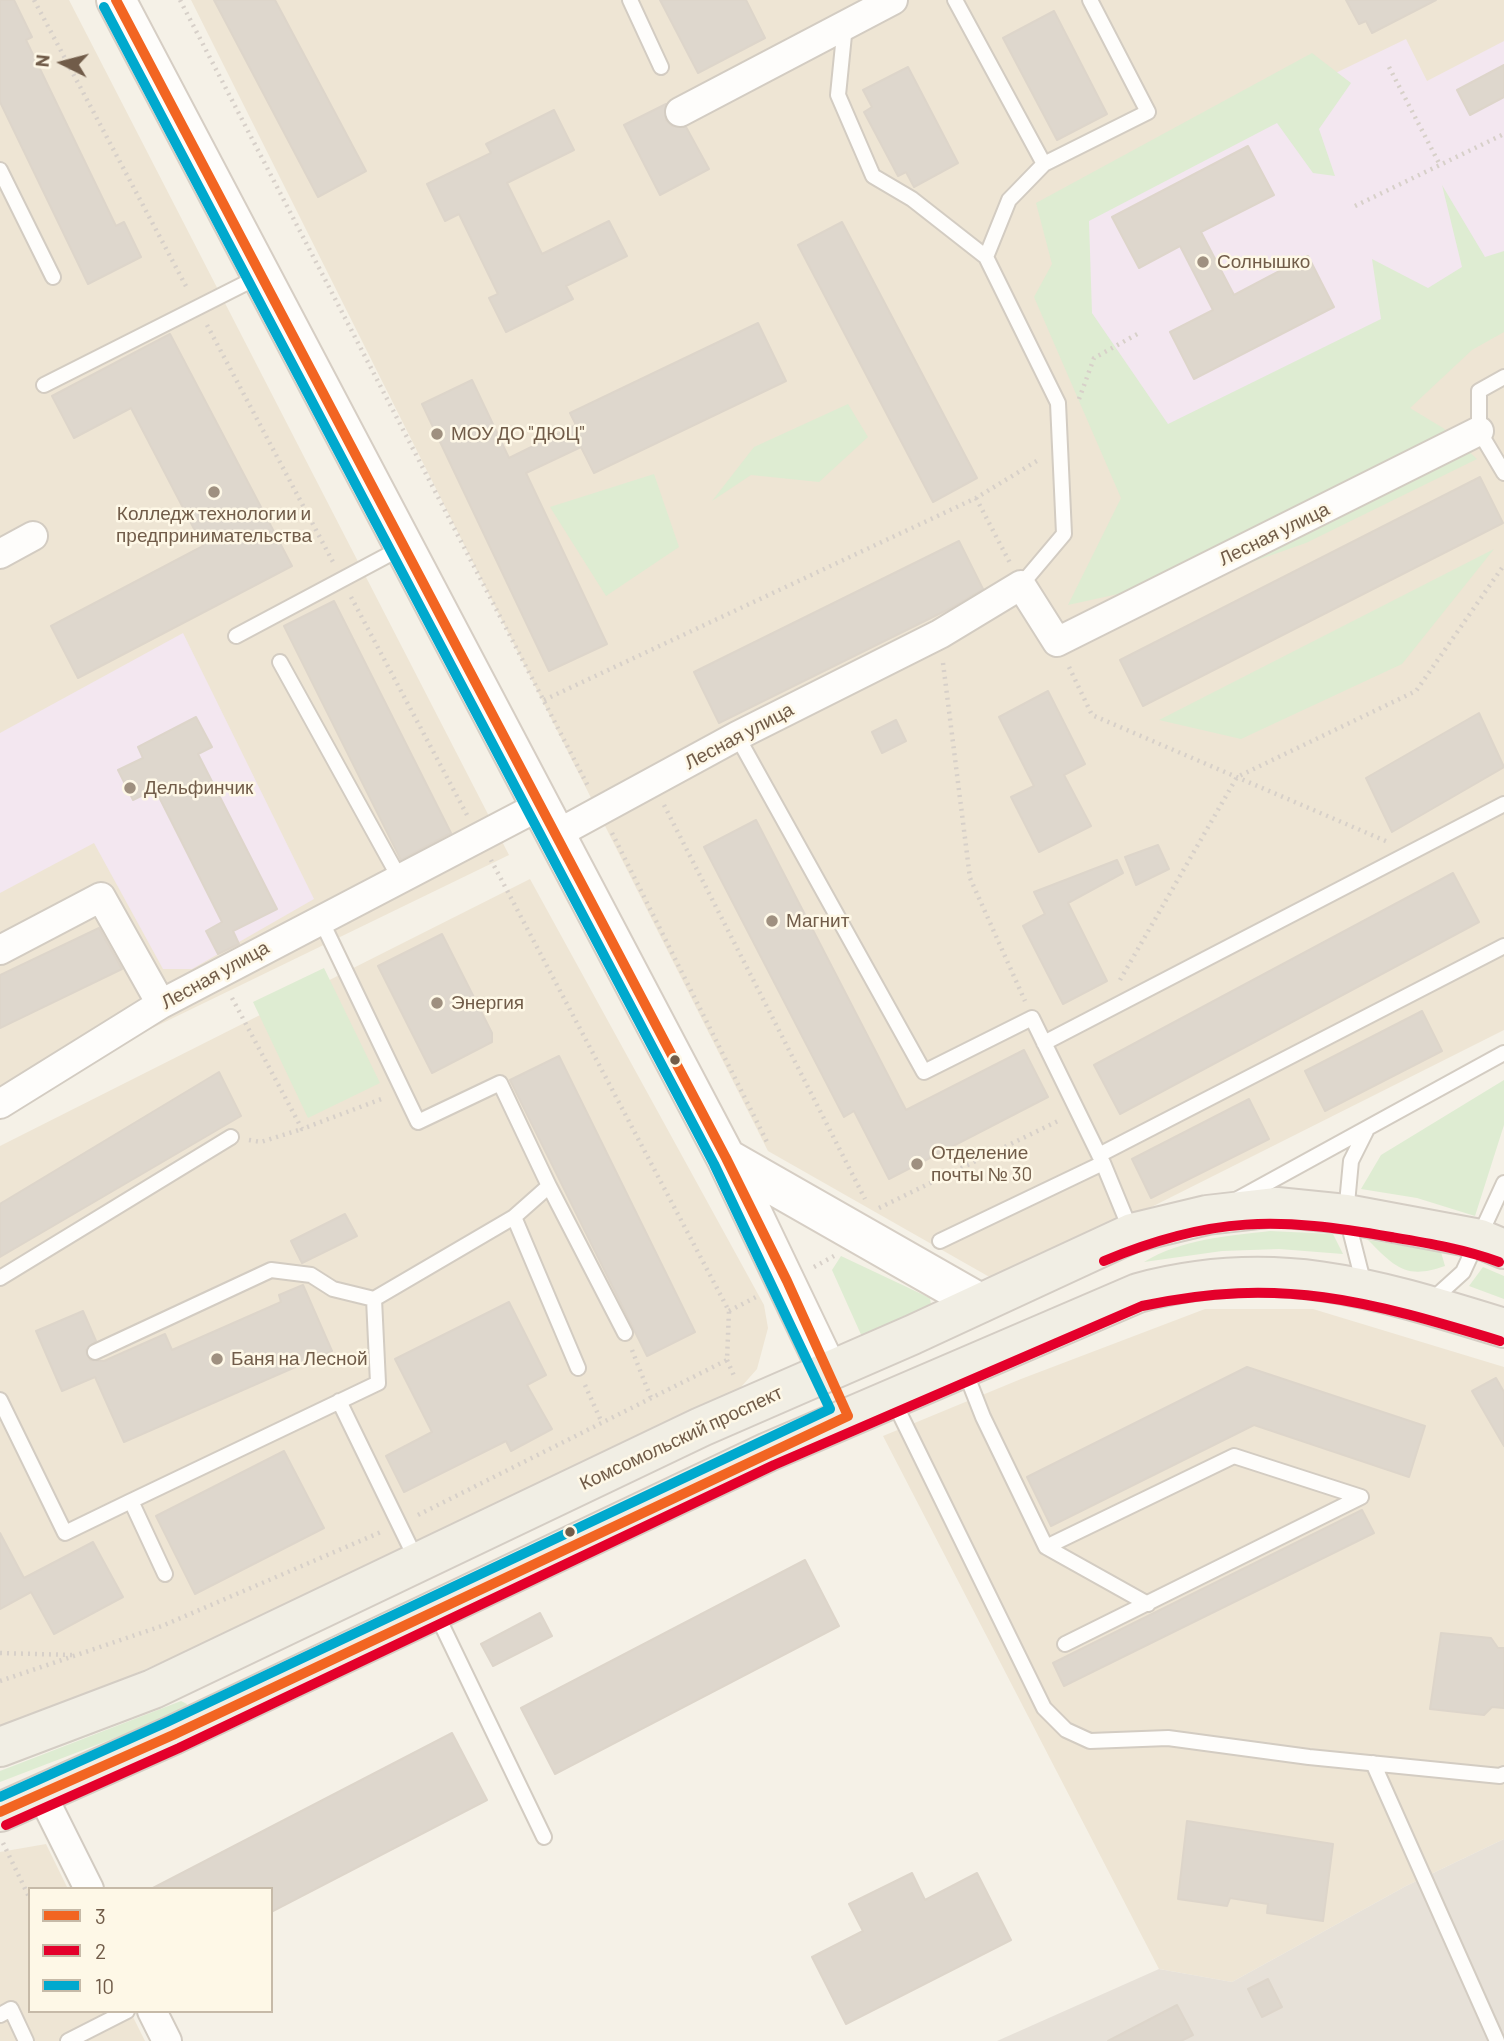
<!DOCTYPE html>
<meta charset="utf-8">
<style>
body{margin:0}
#map{position:relative;width:1504px;height:2041px;overflow:hidden;background:#f5f1e7;font-family:Barlow,sans-serif}
canvas{display:block}
.legend{position:absolute;left:28px;top:1887px;width:245px;height:126px;box-sizing:border-box;background:#fef8e7;border:2px solid #c6baa8;margin:0;padding:9px 12px;list-style:none;font-size:21px;color:#715c49}
.legend li{display:flex;align-items:center;gap:14px;height:35px}
.legend b{width:35px;border:2px solid #c6baa8}
.north{position:absolute;left:28px;top:28px;width:70px;height:70px;-webkit-text-stroke:5px #fef8e7;paint-order:stroke;rotate:276deg;font-size:19px;font-weight:700;line-height:28px;text-align:center;color:#715c49}
.north::after{content:'';display:block;margin:auto;width:24px;height:32px;background:#715c49;clip-path:polygon(50% 0,100% 100%,50% 72%,0 100%)}
</style>
<div id="map">
<canvas width="1504" height="2041"></canvas>
<ul class="legend">
<li><b style="height:9px;background:#f26522"></b>3</li>
<li><b style="height:9px;background:#e4002b"></b>2</li>
<li><b style="height:9px;background:#00a9ce"></b>10</li>
</ul>
<div class="north">N</div>
</div>
<script>
const ctx = document.querySelector('canvas').getContext('2d');
ctx.lineJoin = 'round';
function fill(path, color) { ctx.fillStyle = color; ctx.fill(path, 'evenodd'); }
function trace(path, color, width, dash) { ctx.strokeStyle = color; ctx.lineWidth = width; ctx.lineCap = dash ? 'butt' : 'round'; ctx.setLineDash(dash || []); ctx.stroke(path); }
function label(font, color, halo, rows, align = 'center') {
  ctx.font = font + ' Barlow,sans-serif'; ctx.lineWidth = 5; ctx.setLineDash([]); ctx.textBaseline = 'middle'; ctx.strokeStyle = halo; ctx.fillStyle = color; for (const [text, x, y, turn = 0] of rows) {
    ctx.save(); ctx.translate(x, y); ctx.rotate((+turn || 0) * Math.PI / 180); ctx.textAlign = isNaN(turn) ? turn : align; if (halo) ctx.strokeText(text, 0, 0); ctx.fillText(text, 0, 0); ctx.restore();
  }
}
fill(new Path2D(`
 M0 0H69L509 855 0 1102Z
 M191 0H1504V1030L1000 1283 768 1151Z
 M530 879 764 1305 768 1328 757 1369 734 1395 475 1525 27 1721 0 1729V1146Z
 M1205 1309H1313L1504 1367V1839L1406 1886 1232 1982 1159 1969 883 1436 1021 1379Z
 M46 1844 68 1889H30V2011H130L145 2041H0V1852Z`), '#eee5d4');
fill(new Path2D(`
 M1504 1839V2041H997L1159 1969 1232 1982 1406 1886Z`), '#e7e1d8');
fill(new Path2D(`
 M1406 39 1427 81 1504 41V300L1152 474 1046 213Z
 M183 633 314 899 192 969H163L94 843 0 893V733Z`), '#f3e7f0');
fill(new Path2D(`
 M1312 53 1351 83 1319 129 1335 176 1313 173 1277 123 1089 221 1092 313 1168 424 1381 319 1372 259 1428 288 1462 267 1442 185 1485 257 1504 251V332L1472 350 1410 408 1443 428 1477 459 1306 543 1232 569 1068 605 1121 498 1034 297 1052 264 1036 203Z
 M848 404 868 437 819 482 751 475 712 501 754 447Z
 M654 474 679 547 606 596 550 507Z
 M1494 549 1402 664 1241 739 1159 720Z
 M324 968 380 1083 308 1118 253 1002Z
 M1504 1080V1125L1475 1216 1417 1198 1361 1189 1381 1155Z
 M1270 1231 1333 1234 1343 1254 1279 1249 1222 1251 1144 1262C1181 1239 1228 1236 1270 1231Z
 M1368 1240 1441 1252 1445 1266C1406 1280 1395 1267 1368 1240Z
 M841 1256 930 1298 933 1318 863 1339 832 1270Z
 M1483 1267 1504 1276V1299L1469 1286Z
 M181 1701 187 1704 185 1711 0 1782V1771Z`), '#deecd2');
const building = new Path2D(`
 M0 0H14L32 37 26 40 116 226 124 222 141 257 88 284 0 102Z
 M214 0H275L366 171 318 197Z
 M660 0H746L765 38 698 73Z
 M1346 0H1436L1372 33 1366 21 1359 24Z
 M1054 11 1107 114 1057 140 1003 38Z
 M1504 65V97L1470 115 1457 90Z
 M908 67 958 163 914 187 906 172 898 176 864 112 872 107 863 90Z
 M666 104V120L672 126 686 127 709 169 660 195 624 125Z
 M554 110 574 150 507 183 542 254 609 221 627 256 566 286 573 299 506 332 489 298 498 294 459 214 445 221 427 184 491 153 486 144Z
 M1248 146 1274 195 1201 232 1234 295 1308 256 1334 307 1194 379 1170 332 1213 310 1180 246 1139 268 1112 217Z
 M842 222 977 478 933 502 798 245Z
 M758 323 786 381 594 473 581 447 526 473 607 644 549 671 422 404 472 380 509 458 576 425 570 413Z
 M170 334 292 566 78 678 51 626 203 546 131 408 74 438 52 396Z
 M1480 477 1503 523 1143 706 1120 660Z
 M959 541 983 589 951 608 719 723 694 672Z
 M334 601 451 833 401 860 284 626Z
 M1048 691 1085 764 1064 775 1091 826 1039 852 1011 797 1034 786 999 717Z
 M1479 713 1504 767 1392 832 1366 778Z
 M196 717 212 747 198 754 277 909 233 931 239 944 218 954 206 931 222 922 155 789 133 800 118 770 143 758 138 747Z
 M896 720 906 741 882 753 872 732Z
 M756 820 906 1110 1024 1050 1048 1097 889 1179 854 1111 844 1117 704 847Z
 M1158 845 1169 869 1136 885 1125 857Z
 M1117 860 1123 873 1068 903 1107 981 1063 1004 1023 926 1045 914 1034 892Z
 M1453 873 1479 922 1120 1114 1094 1065Z
 M99 928 122 969 0 1028V975Z
 M442 934 492 1033V1042L432 1073 378 966Z
 M1422 1011 1442 1051 1325 1111 1305 1071Z
 M559 1056 695 1332 647 1356 510 1080Z
 M219 1072 241 1116 0 1257V1204Z
 M1249 1099 1269 1139 1151 1198 1132 1159Z
 M345 1214 357 1236 302 1263 291 1241Z
 M303 1285 332 1351 124 1442 95 1377 62 1391 36 1331 83 1311 96 1341 86 1350 90 1360 104 1361 165 1334 172 1350 281 1302 279 1295Z
 M509 1302 546 1375 527 1385 552 1429 511 1451 506 1441 404 1492 386 1456 432 1432 395 1359Z
 M1247 1367 1425 1426 1409 1477 1254 1425 1051 1526 1027 1477Z
 M1496 1378 1504 1392V1446L1472 1391Z
 M284 1451 324 1528 195 1594 156 1516Z
 M1362 1510 1374 1533 1064 1686 1053 1663Z
 M0 1533 24 1578 93 1542 123 1597 54 1634 31 1592 0 1609Z
 M805 1560 839 1626 555 1774 521 1708Z
 M540 1613 552 1636 493 1666 481 1644Z
 M1441 1633 1491 1638 1498 1648H1504V1708L1492 1707 1484 1715 1430 1709Z
 M452 1733 487 1800 271 1912V1889H151Z
 M1187 1821 1333 1844 1323 1921 1267 1913 1268 1904 1230 1898 1227 1906 1178 1899Z
 M912 1873 925 1900 977 1873 1011 1940 846 2024 812 1957 863 1931 849 1904Z
 M1268 1979 1282 2007 1262 2017 1248 1989Z
 M1177 2005 1193 2035 1181 2041H1108Z`);
fill(building, '#ded7cd');
trace(building, '#ddd5ca', 2);
const service = new Path2D(`
 M630 0 661 67
 M955 0 1044 164 1009 200 986 257
 M845 25 838 95 873 176 912 199 986 257 1058 403 1064 534 1021 585
 M1044 164 1148 112 1090 0
 M0 170 53 277
 M1504 377 1479 391V431L1504 473
 M44 385 260 276
 M236 636 403 547
 M280 662 400 879
 M737 736 924 1072 1032 1018 1103 1163 1131 1231
 M1044 1043 1504 804
 M1099 1155 1504 946
 M549 1186 625 1333
 M1238 1199 1504 1053
 M514 1217 578 1368
 M940 1241 1103 1163
 M0 1278 231 1137
 M1364 1285 1346 1214 1351 1161 1366 1131
 M1431 1301 1463 1272 1504 1183
 M95 1352 271 1270 311 1275 333 1289 374 1299
 M965 1371 983 1417 1046 1547 1148 1604
 M892 1398 1044 1708 1066 1730 1090 1741 1168 1738 1309 1757 1500 1776 1504 1774
 M0 1400 65 1533 131 1501
 M339 1401 417 1561
 M1046 1547 1234 1456 1361 1497
 M165 1574 131 1501 378 1383 374 1299 514 1217 549 1186 500 1083 418 1122 320 918
 M435 1611 544 1837
 M1065 1644 1361 1497
 M1373 1763 1497 2041
 M0 2015 11 2009 26 2041
 M68 2041 127 2011`);
const minor = new Path2D(`
 M680 112 893 0
 M0 554 33 536
 M0 950 101 897 161 1004
 M0 1104 161 1004 541 805 557 834 737 736 940 634 1021 585 1057 642 1479 431
 M42 1795 89 1889
 M152 2011 167 2041`);
const secondary = new Path2D(`
 M116 0 726 1158 828 1371
 M726 1158 980 1303`);
const primary = new Path2D(`
 M0 1747 153 1689 701 1427 912 1335 1132 1233 1207 1215 1277 1207 1346 1214 1480 1239 1504 1249
 M0 1812 173 1735 768 1452 1138 1293C1274 1256 1374 1288 1504 1328`);
trace(service, '#d3ccc2', 18);
trace(minor, '#d3ccc2', 32);
trace(secondary, '#d6cec4', 42);
trace(primary, '#d4cdc4', 42);
trace(new Path2D(`
 M34 0 188 290
 M180 0 589 788
 M1389 67 1440 165
 M1355 206 1504 134
 M207 325 333 562
 M1079 399 1094 358 1141 332
 M976 498 1010 563
 M351 597 467 815
 M943 663 970 878 1025 1001
 M1069 667 1092 715 1388 842
 M544 700 976 498 1040 459
 M664 805 865 1199
 M612 833 768 1144
 M1120 980 1237 777 1416 691 1504 565
 M232 998 302 1129 384 1098
 M249 1140 261 1142 302 1129
 M879 1208 1060 1120
 M814 1267 834 1256
 M729 1311 756 1297
 M632 1350 651 1398
 M727 1360 735 1378
 M585 1385 602 1423
 M418 1515 727 1360 729 1311 491 860
 M0 1653 72 1655
 M0 1681 162 1626 381 1532
 M3 1843 30 1899`), '#d7d0c9', 4.5, [2, 5]);
trace(service, '#fefdfb', 14);
trace(minor, '#fefdfb', 28);
trace(secondary, '#fefdfb', 38);
trace(primary, '#f1eee4', 38);
trace(new Path2D(`
 M116 0 726 1158 787 1281 848 1416
 M0 1812 173 1735 848 1416`), '#f26522', 10);
trace(new Path2D(`
 M1104 1261C1211 1216 1279 1217 1391 1237 1427 1243 1464 1249 1499 1262
 M6 1825 179 1748 774 1465 1142 1306C1281 1276 1368 1301 1500 1341`), '#e4002b', 10);
trace(new Path2D(`
 M0 1797 167 1722 830 1409 714 1164 104 7`), '#00a9ce', 10);
for (const [x, y, r, color] of [
 [1203,262,7,"#9f9080"],
 [437,434,7,"#9f9080"],
 [214,492,7,"#9f9080"],
 [130,788,7,"#9f9080"],
 [772,921,7,"#9f9080"],
 [437,1003,7,"#9f9080"],
 [675,1060,6,"#715c49"],
 [917,1164,7,"#9f9080"],
 [217,1359,7,"#9f9080"],
 [570,1532,6,"#715c49"]
]) { const dot = new Path2D(); dot.arc(x, y, r, 0, 2 * Math.PI); ctx.fillStyle = color; ctx.fill(dot); trace(dot, '#fef8e7', 2.5); }
label('19px', '#715c49', '#fef8e7', [
 ["Солнышко",1217,262],
 ["МОУ ДО \"ДЮЦ\"",451,434],
 ["Колледж технологии и",214,514,"center"],
 ["предпринимательства",214,536,"center"],
 ["Дельфинчик",144,788],
 ["Магнит",786,921],
 ["Энергия",451,1003],
 ["Отделение",931,1153],
 ["почты № 30",931,1175],
 ["Баня на Лесной",231,1359]
], 'left');
label('19px', '#715c49', '#fef8e7', [
 ["Лесная улица",1274,534,-26],
 ["Лесная улица",739,736,-28],
 ["Лесная улица",215,975,-29],
 ["Комсомольский проспект",681,1438,-25]
]);
</script>
